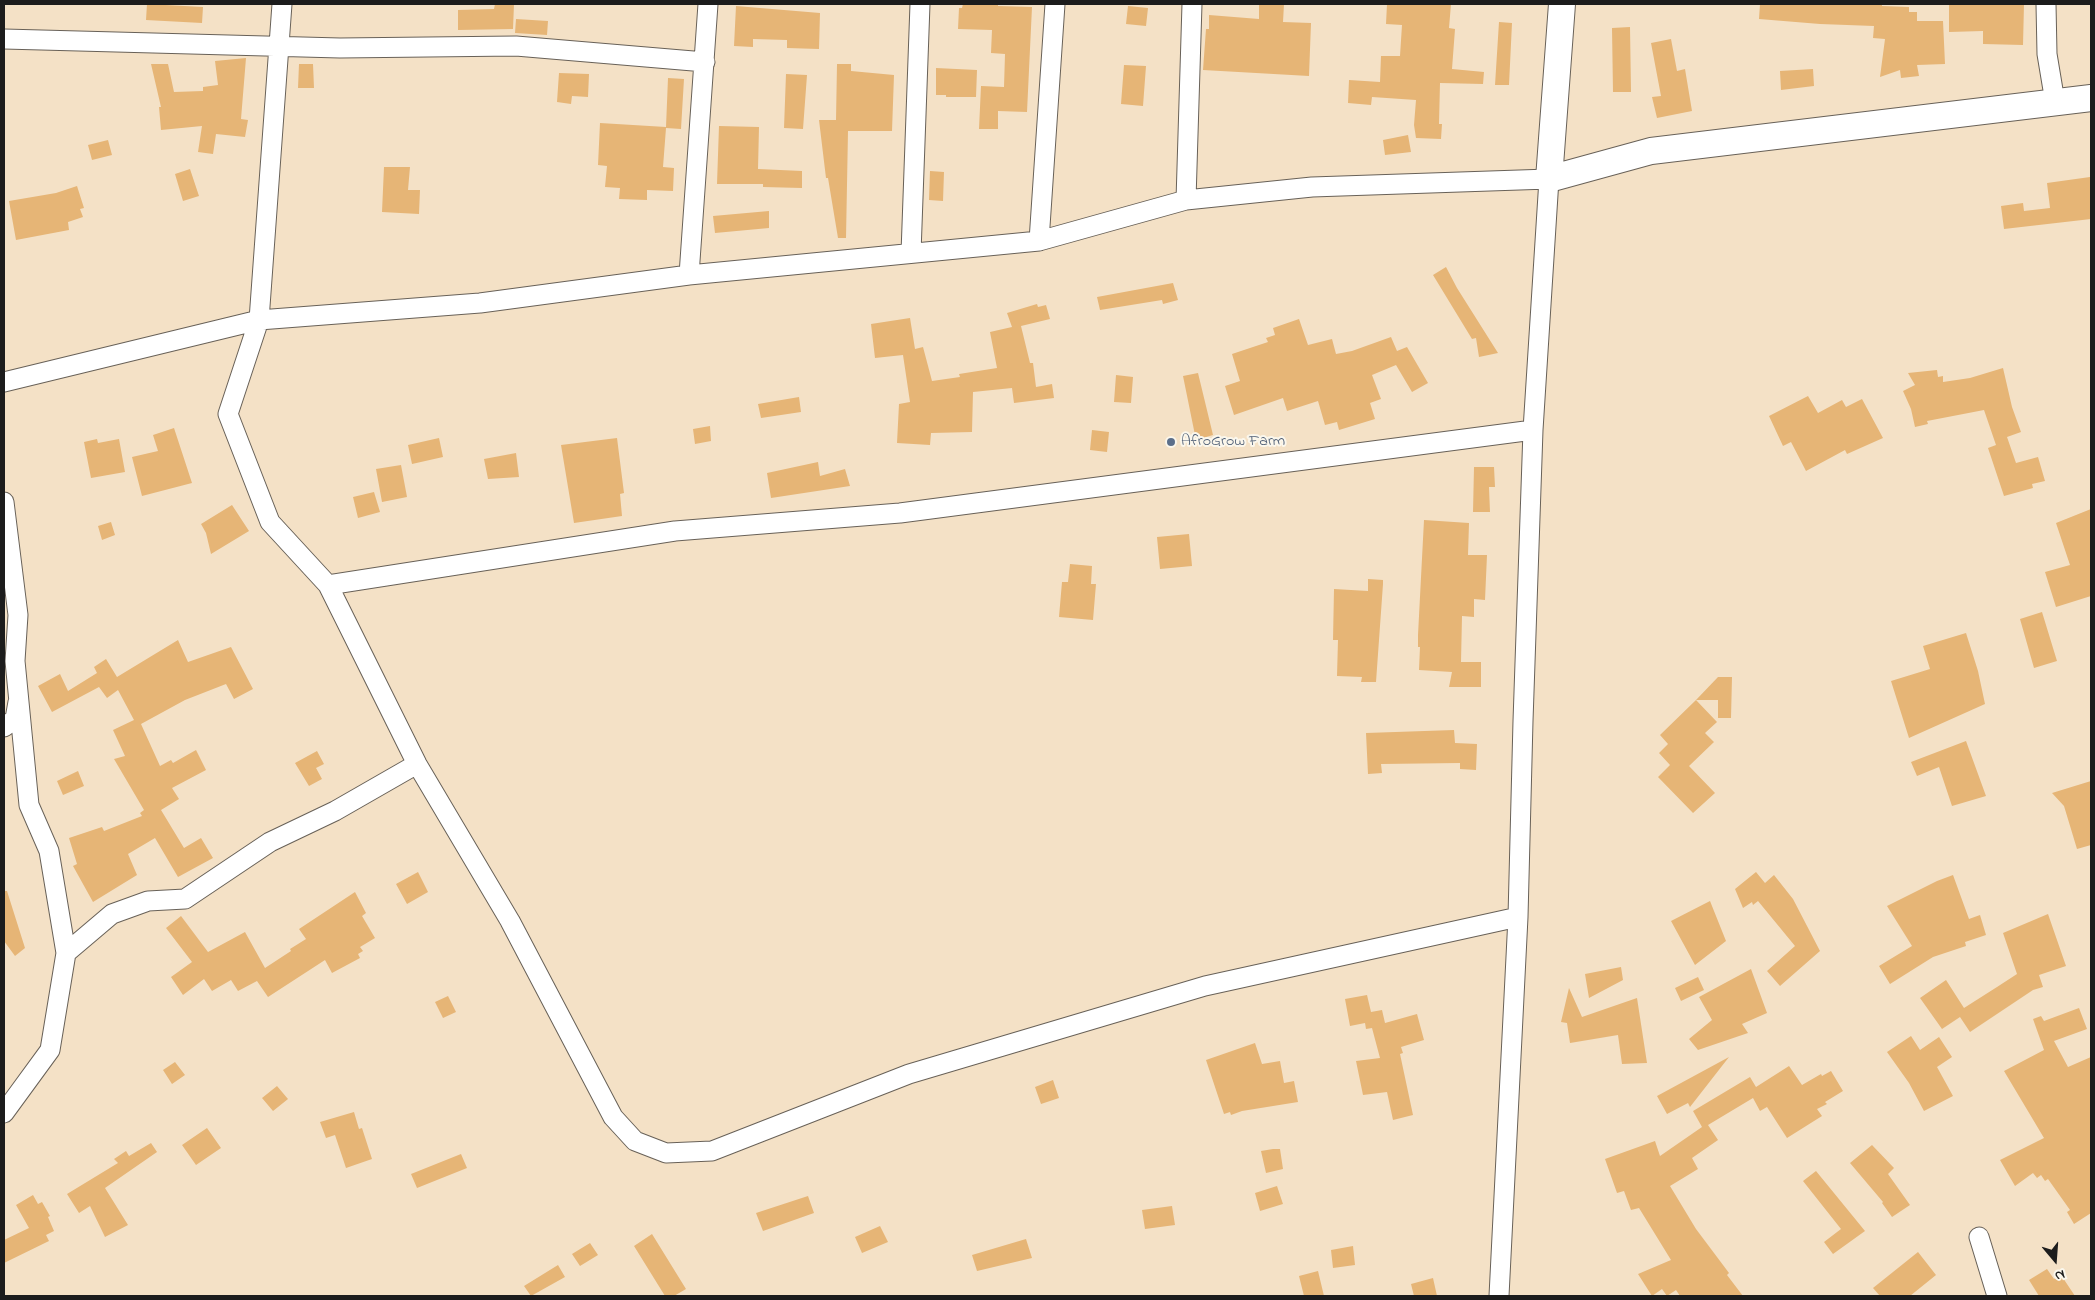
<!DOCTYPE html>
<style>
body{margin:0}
#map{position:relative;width:2095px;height:1300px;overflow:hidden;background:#f4e1c6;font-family:"Indie Flower",sans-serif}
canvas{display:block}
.frame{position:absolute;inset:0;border:5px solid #1c1c1c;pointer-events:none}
.north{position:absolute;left:2030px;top:1235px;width:50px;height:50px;-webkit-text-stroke:4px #fbf7ec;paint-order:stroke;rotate:162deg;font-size:14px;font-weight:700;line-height:20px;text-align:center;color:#1c1c1c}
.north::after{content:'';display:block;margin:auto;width:18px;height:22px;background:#1c1c1c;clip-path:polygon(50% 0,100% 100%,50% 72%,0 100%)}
</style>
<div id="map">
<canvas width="2095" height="1300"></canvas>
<div class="frame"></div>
<div class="north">N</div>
</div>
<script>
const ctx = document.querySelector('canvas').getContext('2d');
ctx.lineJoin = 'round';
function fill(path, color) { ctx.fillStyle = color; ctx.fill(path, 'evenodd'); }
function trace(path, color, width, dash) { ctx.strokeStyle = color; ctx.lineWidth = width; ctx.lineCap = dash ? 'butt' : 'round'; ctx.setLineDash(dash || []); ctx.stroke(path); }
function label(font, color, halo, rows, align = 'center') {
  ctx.font = font + ' "Indie Flower",sans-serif'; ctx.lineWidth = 4; ctx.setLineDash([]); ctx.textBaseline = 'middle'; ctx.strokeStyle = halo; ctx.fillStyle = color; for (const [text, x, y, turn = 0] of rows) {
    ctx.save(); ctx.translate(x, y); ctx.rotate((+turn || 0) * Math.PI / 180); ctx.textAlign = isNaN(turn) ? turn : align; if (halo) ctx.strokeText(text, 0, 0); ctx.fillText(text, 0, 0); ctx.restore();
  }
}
fill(new Path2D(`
 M147 4 203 7 202 23 146 20Z
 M495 4H514L513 29 458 30V10L494 9Z
 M963 4H998V6L1032 7 1027 112 998 111V129H979L981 86 1004 87 1005 54 991 53 992 30 958 29 959 8H962Z
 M1259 4H1284L1283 22 1311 23 1309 76 1203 70 1206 29H1209V15L1259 19Z
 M1387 4H1451L1449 28 1455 29 1452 69 1484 72 1483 84 1440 83 1439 124H1442L1441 139 1416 138 1414 125 1416 100 1372 97 1371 105 1348 103 1349 80 1380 82 1381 56H1400L1402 25 1386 24Z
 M1760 4H1882V6L1909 7V12H1917V21H1943L1945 64 1917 65 1919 76 1901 78 1900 70 1880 77 1885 39 1873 38 1874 26 1820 24 1759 19Z
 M1949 4H2024L2023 45 1983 44V31L1949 32Z
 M736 6 820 13 819 49 787 48V40L753 39V47L734 46Z
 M1128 6 1148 8 1146 26 1126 24Z
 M516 19 548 21 547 35 515 33Z
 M1499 22 1512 23 1509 85H1495Z
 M1630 27 1631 92H1613L1612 28Z
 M1671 39 1677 71 1685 69 1692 111 1657 118 1652 97 1661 96 1651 43Z
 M246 58 241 119 248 120 245 137 216 134 213 154 198 152 202 126 161 130 159 107H161L151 64H168L174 92 203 91V87L218 85 215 61Z
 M299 64H313L314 88H298Z
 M837 64H851V71L894 75 892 131H848L846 238H838L828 178H826L819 120H836Z
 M1124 65 1146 66 1143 106 1121 104Z
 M936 68 977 70 976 97H946V95H936Z
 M1813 69 1814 86 1781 90 1780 71Z
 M559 73 589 74 588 97 572 96 571 104 557 102Z
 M786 74 807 75 803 129 784 128Z
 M668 78 684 79 681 129 666 128 663 167 674 168 673 191 647 190V200L619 199 620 188 605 187 607 166 598 165 600 123 666 127Z
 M719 126 759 127 758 169 802 171V188L763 187V184H717Z
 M1408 135 1411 152 1385 155 1383 140Z
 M108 140 112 155 92 160 88 145Z
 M384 167H410L408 190H420L419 214 382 212Z
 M190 169 199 196 183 201 175 174Z
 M930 171 944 172 943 201 929 200Z
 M2090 177 2091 219 2004 229 2001 206 2023 203 2024 211 2050 208 2047 183Z
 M77 186 84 208 80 209 83 217 68 222 69 230 16 240 9 201 56 193Z
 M769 211V228L715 233 713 216Z
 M1446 267 1457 288 1498 353 1479 357 1476 338 1472 339 1433 275Z
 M1173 283 1178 300 1163 304 1162 300 1100 310 1097 297Z
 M1037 304 1038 307 1046 305 1050 319 1021 326 1030 363H1033L1036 387 1052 384 1054 398 1014 403 1012 388 973 392 972 432 931 433 930 445 897 443 899 404 910 402 903 355 875 358 871 324 910 318 915 349 923 347 932 381 960 377 959 374 997 368 990 332 1012 327 1007 313Z
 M1299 319 1308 345 1332 339 1336 354 1352 351 1391 337 1397 351 1407 347 1428 383 1412 392 1396 365 1372 375 1381 399 1370 403 1375 419 1339 430 1337 422 1325 425 1318 401 1287 411 1283 398 1234 415 1225 386 1240 381 1232 354 1268 342 1266 338 1275 335 1273 328Z
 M2003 368 2012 407 2021 432 2007 437 2016 463 2038 457 2045 481 2032 484 2033 488 2004 496 1988 448 1996 445 1984 410 1927 421 1928 424 1915 427 1911 409 1903 391 1915 385 1908 373 1937 370 1938 377 1943 376V382L1970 378Z
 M1198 373 1213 435 1196 440 1183 376Z
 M1116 375 1133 377 1131 403 1114 402Z
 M1808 396 1818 413 1842 400 1846 407 1862 399 1883 438 1847 454 1845 450 1806 471 1791 442 1783 446 1769 416Z
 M799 397 801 412 761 418 758 404Z
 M710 426 711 441 695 444 693 429Z
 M174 428 192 483 142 496 132 457 158 451 153 435Z
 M1092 430 1109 432 1107 452 1090 450Z
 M439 438 443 457 412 464 408 445Z
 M617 438 624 493 620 494 622 516 574 523 561 445Z
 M97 439 98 443 119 439 125 472 91 478 84 442Z
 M516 453 519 477 488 479 484 459Z
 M818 462 820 476 845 469 850 486 771 498 767 473Z
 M401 465 407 497 382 502 376 469Z
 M1474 467H1494L1495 487H1489L1490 512H1473Z
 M374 492 380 512 358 518 353 497Z
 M232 505 249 531 211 554 206 533 201 524Z
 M2091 509V596L2056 607 2045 572 2070 565 2056 523Z
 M1424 520 1469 523 1468 555H1487L1485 600 1474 599V617L1462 616 1461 662H1481V687H1449L1452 672 1419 670 1420 647H1418V635Z
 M111 522 115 535 102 540 98 526Z
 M1189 534 1192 566 1160 569 1157 537Z
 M1070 564 1092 566 1091 584H1096L1093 620 1059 617 1062 582H1068Z
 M1368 579 1383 580V584L1376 682H1361L1362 677 1337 676 1338 640H1333L1334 589 1368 591Z
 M2042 612 2057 661 2034 668 2020 619Z
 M1966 633 1978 671 1985 704 1909 738 1891 681 1930 669 1923 646Z
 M178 640 188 662 231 647 253 689 234 699 226 684 185 700 141 724 160 766 171 760 173 763 196 750 206 770 172 788 179 799 161 810 184 848 201 838 213 858 178 877 155 838 128 854 137 875 93 902 73 866 77 864 69 838 102 827 104 831 142 816 140 813 144 810 114 759 125 756 113 730 134 720 118 690 107 698 99 687 52 712 38 686 60 674 68 691 97 673 94 667 106 659 117 677Z
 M1718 677H1732L1731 718H1718V700H1696Z
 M1696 700 1717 722 1705 733 1714 742 1689 766 1715 793 1693 813 1658 777 1670 765 1659 753 1668 744 1660 735Z
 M1454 730 1455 743 1477 744 1476 770 1460 769V763L1381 764 1382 773 1368 774 1366 733Z
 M1966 741 1986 796 1952 806 1939 767 1917 776 1911 762Z
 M317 751 324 764 316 768 322 779 309 786 295 763Z
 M78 771 84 786 63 795 57 781Z
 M2091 781V845L2077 849 2064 806 2052 793Z
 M418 872 428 892 407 904 396 884Z
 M1756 872 1765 883 1774 875 1793 899 1820 951 1780 986 1767 971 1795 946 1758 901 1753 905 1752 902 1743 908 1735 889Z
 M1953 875 1969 919 1980 915 1986 935 1965 942 1966 946 1933 957 1890 984 1879 966 1912 946 1887 906 1937 881Z
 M4 891H7L25 948 15 956 4 941Z
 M355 892 366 913 362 916 375 938 360 947 363 951 358 954 360 958 332 973 325 960 268 997 257 981 238 991 231 980 212 991 204 979 183 995 171 977 192 962 166 928 181 916 208 952 245 932 265 968 291 951 290 949 306 939 299 929Z
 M1710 901 1726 941 1695 965 1671 921Z
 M2048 914 2066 966 2039 975 2043 987 2033 990 1970 1032 1960 1017 1942 1029 1920 998 1946 980 1964 1008 1997 987 2017 974 2003 933Z
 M1621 967 1623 980 1589 998 1585 974Z
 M1751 969 1767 1013 1742 1024 1748 1033 1698 1050 1689 1039 1712 1020 1699 997Z
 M1698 977 1704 990 1681 1001 1675 988Z
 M1569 988 1582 1017 1637 998 1647 1063 1622 1064 1618 1035 1570 1043 1567 1023 1561 1022Z
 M1367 995 1371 1012 1382 1010 1385 1023 1417 1014 1424 1040 1401 1047 1403 1053 1400 1054 1413 1115 1393 1120 1387 1092 1363 1095 1356 1061 1380 1058 1372 1028 1366 1029 1365 1023 1350 1026 1345 999Z
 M448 996 456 1012 443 1018 435 1002Z
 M2079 1008 2087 1029 2054 1041 2068 1067 2091 1057V1213L2074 1224 2067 1212 2070 1210 2048 1179 2045 1181 2041 1175 2037 1178 2033 1173 2015 1186 2000 1160 2044 1138 2004 1071 2044 1050 2033 1019 2041 1016 2044 1021Z
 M1911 1036 1920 1050 1939 1037 1952 1057 1937 1067 1953 1096 1924 1111 1909 1083 1887 1052Z
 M1255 1043 1262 1064 1280 1061 1284 1083 1294 1081 1298 1102 1242 1111 1231 1115 1230 1112 1224 1114 1206 1060Z
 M1729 1057 1690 1107 1688 1103 1667 1114 1657 1096Z
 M175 1062 185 1075 172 1084 163 1070Z
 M1789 1066 1802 1085 1821 1074 1822 1076 1831 1071 1843 1091 1825 1102 1827 1104 1817 1109 1822 1116 1787 1138 1767 1107 1760 1111 1753 1098 1708 1125 1718 1140 1692 1158 1698 1169 1670 1186 1696 1229 1729 1273 1727 1275 1743 1296H1680L1676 1290 1667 1296 1662 1289 1652 1296 1638 1274 1671 1260 1639 1208 1631 1210 1624 1191 1617 1193 1605 1159 1655 1141 1660 1156 1702 1127 1693 1111 1750 1077 1756 1087Z
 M1053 1080 1059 1098 1041 1104 1035 1087Z
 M277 1086 288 1099 273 1111 262 1098Z
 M354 1112 359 1129 362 1128 372 1159 346 1168 335 1135 326 1138 320 1122Z
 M207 1128 221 1148 196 1165 182 1145Z
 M151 1143 157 1152 105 1188 128 1225 105 1237 90 1206 79 1213 67 1194 118 1163 114 1159 126 1151 129 1156Z
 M1872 1145 1894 1168 1888 1174 1910 1205 1892 1217 1882 1203 1883 1202 1850 1163Z
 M1273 1149H1280L1283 1169 1266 1173 1261 1151Z
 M461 1154 467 1168 417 1188 411 1174Z
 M1816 1171 1865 1231 1833 1254 1824 1242 1841 1229 1803 1181Z
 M1277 1186 1283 1204 1260 1211 1255 1193Z
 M33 1195 38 1204 42 1202 50 1216 48 1217 54 1231 46 1235 49 1241 4 1263V1240L29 1228 16 1205Z
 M808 1196 814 1213 763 1231 756 1213Z
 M1172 1206 1175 1225 1145 1229 1142 1210Z
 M880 1226 888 1242 862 1253 855 1237Z
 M652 1234 686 1289 674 1296H665L634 1246Z
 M1026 1239 1032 1258 977 1271 972 1255Z
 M590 1243 598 1255 580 1266 572 1254Z
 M1353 1246 1355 1265 1333 1268 1331 1250Z
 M1918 1252 1936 1275 1910 1296H1880L1873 1288Z
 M558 1265 565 1277 531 1296 524 1286Z
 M2047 1269 2054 1279 2061 1275 2075 1296H2039L2029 1280Z
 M1318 1271 1324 1296H1304L1299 1276Z
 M1433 1278 1437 1296H1414L1411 1284Z`), '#e6b576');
const street = new Path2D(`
 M282 4 259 320 228 414 270 522 328 585 417 764 510 921 613 1117 635 1141 666 1153 712 1151 909 1074 1205 986 1518 917
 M2046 4 2047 54 2055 102
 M4 39 340 48 516 46 705 62
 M1186 200 1192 4
 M1039 241 1055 4
 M911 253 920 4
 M689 275 708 4
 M4 382 259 320 480 303 689 275 1039 241 1186 200 1312 187 1549 179 1533 430 1523 721 1518 917 1499 1296
 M4 502 18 615 15 661 29 805 49 851 66 953
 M328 585 675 531 900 513 1533 430
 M4 727 15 719 18 702
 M4 1113 50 1050 66 953 112 914 148 901 185 899 270 842 335 811 417 764
 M1979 1237 1997 1296`);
const secondary = new Path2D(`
 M1562 4 1549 179 1651 151 2091 98`);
trace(street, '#686158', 21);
trace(secondary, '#686158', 28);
trace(street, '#fff', 19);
trace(secondary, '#fff', 26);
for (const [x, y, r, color] of [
 [1171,442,5,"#5c6f8a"]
]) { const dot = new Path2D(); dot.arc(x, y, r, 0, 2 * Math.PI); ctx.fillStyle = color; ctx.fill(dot); trace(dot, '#fbf7ec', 2); }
label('16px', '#4e5e75', '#fbf7ec', [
 ["AfroGrow Farm",1181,442]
], 'left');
</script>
